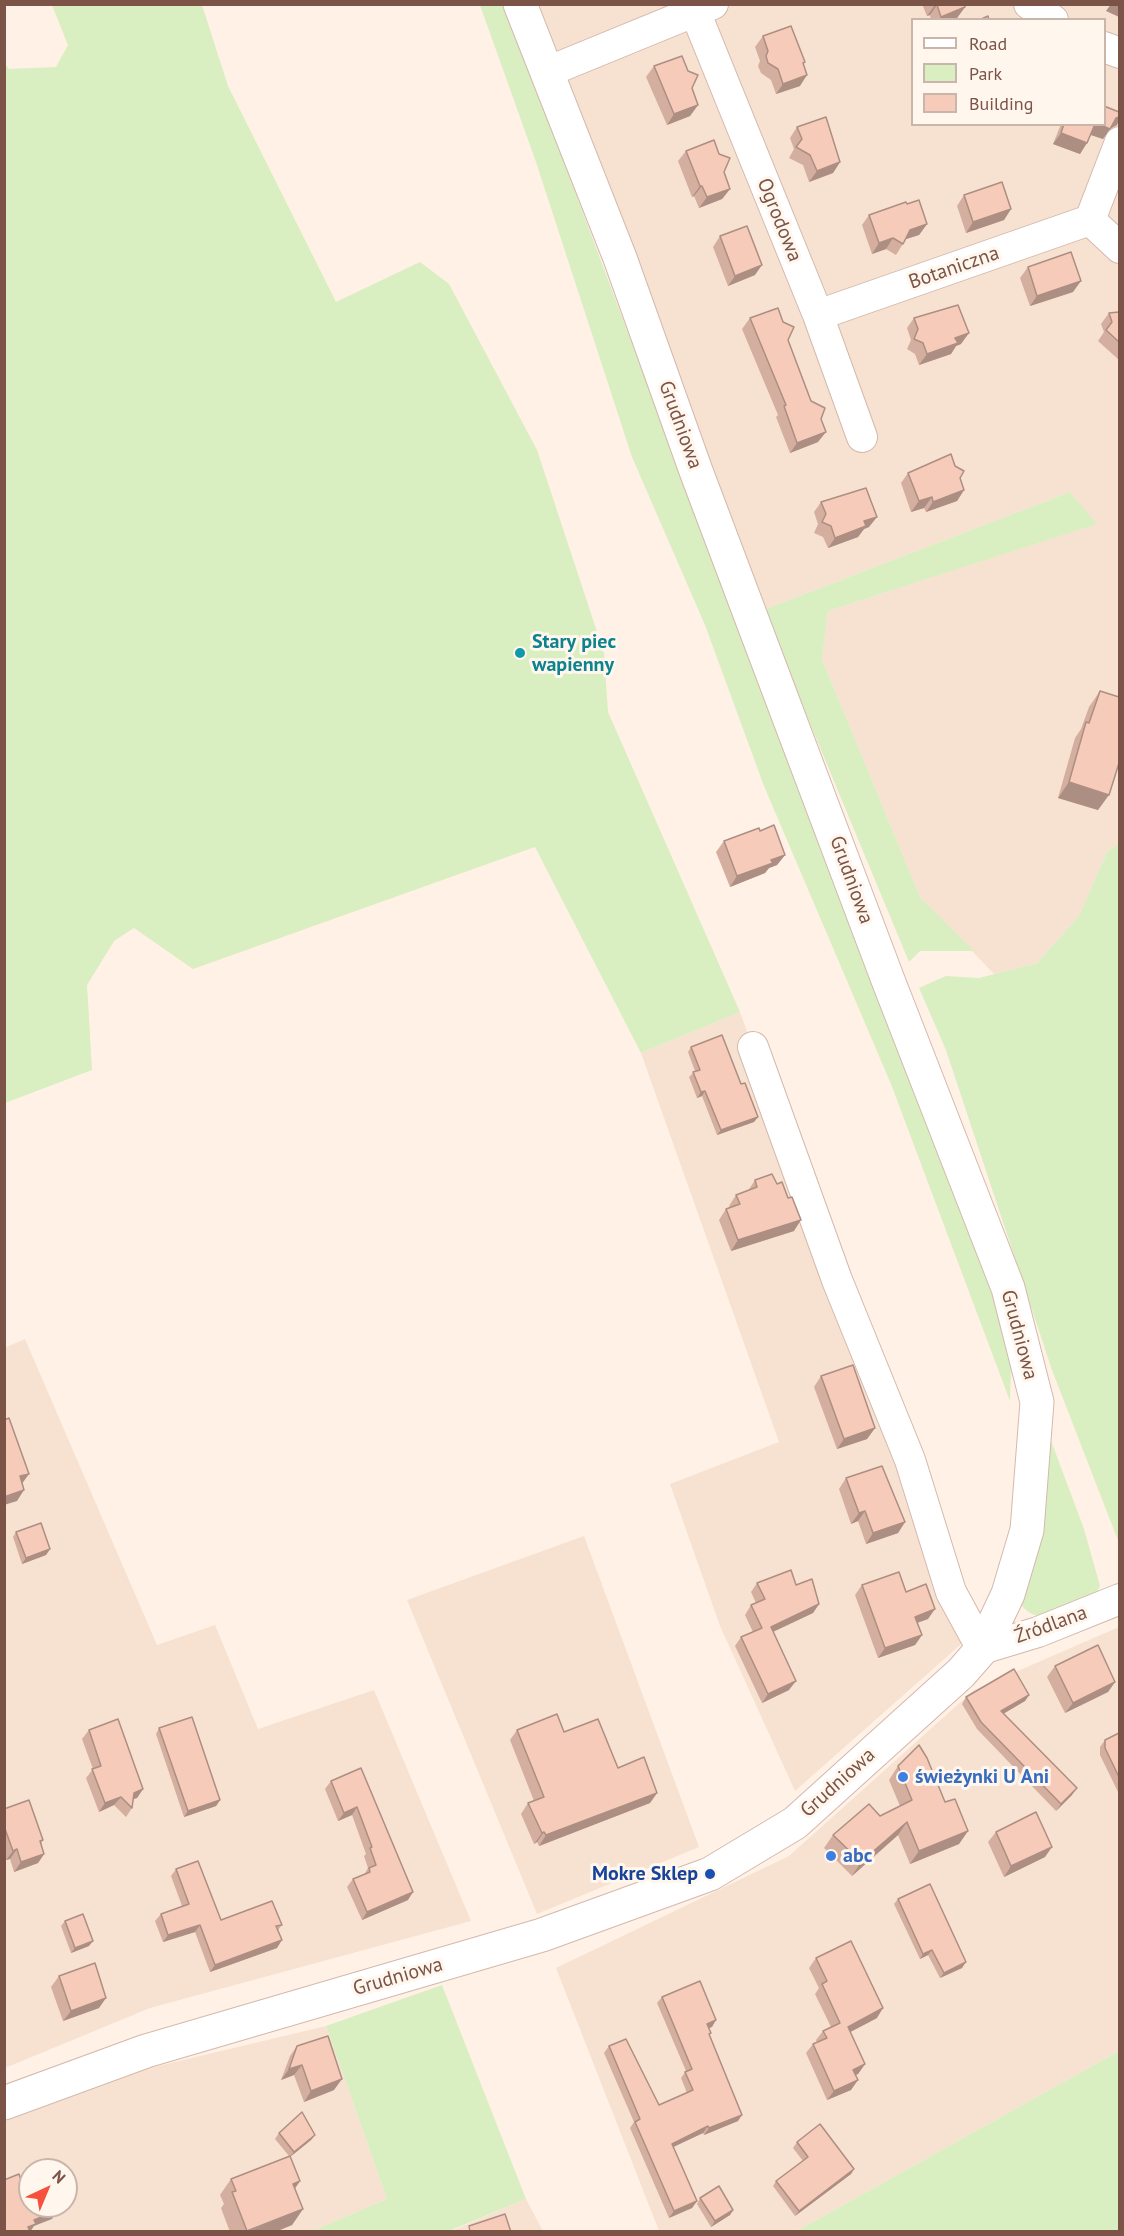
<!DOCTYPE html>
<meta charset="utf-8">
<style>
body{margin:0}
#map{position:relative;width:1124px;height:2236px;overflow:hidden;background:#fff1e5;font-family:"PT Sans",sans-serif}
canvas{display:block}
.frame{position:absolute;inset:0;border:6px solid #7b5347;pointer-events:none}
.legend{position:absolute;left:911px;top:18px;width:195px;height:108px;box-sizing:border-box;background:#fff6ed;border:2px solid #cab5ab;margin:0;padding:8px 10px;list-style:none;font-size:18px;color:#7b5347}
.legend li{display:flex;align-items:center;gap:12px;height:30px}
.legend b{width:30px;border:2px solid #cab5ab}
.north{position:absolute;left:18px;top:2158px;width:60px;height:60px;box-sizing:border-box;background:#fff6ed;border:2px solid #cab5ab;border-radius:50%;rotate:44deg;font-size:16px;font-weight:700;line-height:24px;text-align:center;color:#7b5347}
.north::after{content:'';display:block;margin:auto;width:21px;height:27px;background:#f5513d;clip-path:polygon(50% 0,100% 100%,50% 72%,0 100%)}
</style>
<div id="map">
<canvas width="1124" height="2236"></canvas>
<div class="frame"></div>
<ul class="legend">
<li><b style="height:8px;background:#fff"></b>Road</li>
<li><b style="height:16px;background:#d9eec1"></b>Park</li>
<li><b style="height:16px;background:#f7cbb9"></b>Building</li>
</ul>
<div class="north">N</div>
</div>
<script>
const ctx = document.querySelector('canvas').getContext('2d');
ctx.lineJoin = 'round';
function fill(path, color) { ctx.fillStyle = color; ctx.fill(path, 'evenodd'); }
function trace(path, color, width, dash) { ctx.strokeStyle = color; ctx.lineWidth = width; ctx.lineCap = dash ? 'butt' : 'round'; ctx.setLineDash(dash || []); ctx.stroke(path); }
function label(font, color, halo, rows, align = 'center') {
  ctx.font = font + ' "PT Sans",sans-serif'; ctx.lineWidth = 6; ctx.setLineDash([]); ctx.textBaseline = 'middle'; ctx.strokeStyle = halo; ctx.fillStyle = color; for (const [text, x, y, turn = 0] of rows) {
    ctx.save(); ctx.translate(x, y); ctx.rotate((+turn || 0) * Math.PI / 180); ctx.textAlign = isNaN(turn) ? turn : align; if (halo) ctx.strokeText(text, 0, 0); ctx.fillText(text, 0, 0); ctx.restore();
  }
}
fill(new Path2D(`
 M537 5H1119V843L1107 852 1079 916 1037 963 994 974 920 897 822 659 828 611 1096 524 1070 492 763 610ZM912 20H1104V124H912Z
 M740 1012 968 1638 795 1791 720 1626 670 1484 779 1442 641 1053Z
 M25 1339 157 1645 215 1625 258 1729 374 1690 471 1921 150 2008 5 2068 4 1348Z
 M584 1536 699 1847 537 1914 407 1600Z
 M1119 1627V2051L797 2231H659L556 1968 789 1856 974 1690Z
 M326 2026 387 2199 312 2231 5 2232V2121L116 2076ZM30 2170H66V2206H30Z
 M526 2199 543 2231 449 2232Z`), '#f7e2d2');
fill(new Path2D(`
 M52 5H202L228 86 336 302 420 262 449 284 537 450 604 653 608 712 740 1012 641 1053 535 847 193 969 134 928 114 941 87 985 92 1070 5 1103 4 62 9 69 56 67 68 45Z
 M480 5H505L766 701 1004 1325 1011 1366 1010 1401 891 1084 764 786 705 625 632 457 536 162Z
 M1070 492 1097 524 828 611 822 659 920 897 974 951H920L909 962 763 610Z
 M1119 843V1543L1052 1370 946 1050 919 988 946 976 979 978 1037 963 1079 916 1107 852Z
 M1050 1438 1084 1529 1100 1586 1093 1600C1067 1610 1042 1629 1021 1605Z
 M442 1985 526 2199 449 2231H312L387 2199 326 2026Z
 M1119 2051V2231H797Z`), '#d9eec1');
const minor = new Path2D(`
 M692 4 818 315 862 437
 M1029 4 1053 20
 M1104 47 1120 53
 M547 72 713 4
 M1120 142 1090 220 1120 248
 M818 315 1090 220
 M753 1047 837 1280 910 1460 951 1592 982 1649 1038 1632 1120 1599`);
const tertiary = new Path2D(`
 M4 2103 146 2051 542 1935 710 1874 795 1823 961 1673 982 1649 1008 1594 1027 1530 1037 1402 1008 1288 888 980 696 471 620 258 520 4`);
trace(minor, '#d4b9ac', 32);
trace(tertiary, '#d4b9ac', 35);
trace(minor, '#fff', 30);
trace(tertiary, '#fff', 33);
fill(new Path2D(`
 M922 4H964L965 7 957 18 953 20H931L930 15 927 16Z
 M763 36 803 64 800 86 776 94 771 80 761 73 758 66 760 61 755 47Z
 M654 66 692 88 698 105 690 116 667 125 646 77Z
 M1061 124H1104L1117 125 1110 128 1103 139 1091 135 1080 154 1053 144Z
 M797 127 840 162 833 173 809 182 803 165 789 158 794 149 790 138Z
 M686 151 724 172 730 189 722 199 699 208 694 196 692 197 678 161Z
 M964 195 1011 209 1004 220 966 233 957 206Z
 M907 204 927 224 919 235 906 239 896 255 886 249 872 254 862 225 869 215Z
 M720 236 755 275 728 286 713 247Z
 M1028 267 1073 292 1030 306 1020 278Z
 M1119 312V360L1098 341 1104 332 1101 324 1109 313Z
 M750 318 788 340 811 401 821 419 818 442 790 453 776 417 778 415 742 329Z
 M914 318 961 344 956 346 951 354 919 365 915 354 907 349 911 340 907 328Z
 M908 473 960 478 964 490 957 501 926 512 924 508 911 512 901 483Z
 M821 502 869 527 864 529 858 537 828 548 823 537 814 533 818 524 814 512Z
 M1100 691 1098 810 1058 798 1075 738 1081 729 1089 707Z
 M760 831 785 855 777 865 769 868 765 873 730 887 716 852 724 841Z
 M691 1047 741 1084 758 1117 754 1122 717 1135 702 1096 697 1098 689 1077 695 1071 688 1052Z
 M755 1180 794 1231 731 1251 719 1220 726 1209 730 1208 729 1206 736 1195 748 1191Z
 M821 1376 875 1428 867 1439 837 1449 814 1387Z
 M846 1478 905 1522 898 1533 866 1544 858 1521 851 1524 839 1489Z
 M16 1532 50 1549 46 1555 22 1564 13 1537Z
 M757 1583 796 1585 819 1604 813 1613 773 1632 789 1690 762 1703 735 1646 741 1637 753 1632 745 1615 751 1605 756 1603 751 1592Z
 M862 1585 906 1592 928 1619 917 1623 922 1635 915 1645 878 1658 855 1595Z
 M1055 1666 1115 1682 1108 1692 1065 1713 1047 1677Z
 M1029 1695 1025 1701 1003 1714 1072 1795 1056 1811 977 1729 962 1704 966 1697Z
 M159 1728 220 1800 216 1806 184 1817 156 1734Z
 M89 1730 143 1789 137 1798 133 1799 132 1808 126 1817 114 1805 99 1812 86 1778 93 1769 82 1739Z
 M517 1730 564 1732 657 1793 650 1803 539 1846 537 1842 534 1844 521 1814 528 1803 534 1801 510 1740Z
 M1119 1733V1794L1100 1755V1747L1105 1740Z
 M898 1766 945 1802 968 1831 959 1844 910 1864 898 1835 852 1876 824 1848 833 1835 880 1816 900 1806 889 1780Z
 M361 1768 408 1900 362 1920 347 1887 353 1879 364 1875 368 1868 364 1856 366 1854 352 1815 338 1821 325 1789 331 1781Z
 M4 1809 43 1840 41 1844 44 1854 38 1863 14 1872 10 1859 6 1860 4 1855Z
 M996 1832 1045 1857 1004 1877 988 1842Z
 M176 1869 221 1920 282 1925 278 1930 277 1948 210 1972 195 1932 163 1942 155 1921 161 1914 182 1906 171 1876Z
 M898 1899 962 1968 940 1978 928 1955 920 1959 894 1904Z
 M65 1921 89 1946 71 1953 61 1926Z
 M816 1958 877 2018 850 2032 865 2064 858 2074 855 2075 851 2090 827 2100 806 2053 813 2044 817 2042 816 2040 823 2031 831 2027 815 1994 819 1988 809 1968Z
 M59 1976 99 2008 63 2021 51 1987Z
 M662 1997 712 2027 709 2028V2036L738 2121 704 2135 703 2133 673 2147 697 2201 692 2208 669 2218 630 2128 634 2122 604 2053 609 2046 659 2105 687 2093 681 2078 686 2071 657 2003Z
 M297 2046 334 2090 304 2102 294 2075 281 2080 290 2056Z
 M279 2133 315 2135 311 2140 290 2157 300 2181 295 2188 303 2209 292 2225 275 2232H230L221 2208 224 2204 220 2195 231 2179 289 2156 275 2139Z
 M797 2142 854 2169 851 2174 795 2216 773 2186 776 2181 803 2161 793 2148Z
 M700 2198 733 2210 730 2215 711 2227 697 2204Z`), '#d4af9f');
fill(new Path2D(`
 M1111 4H1119V17L1106 11Z
 M935 5H937L930 15 927 16Z
 M965 7 957 18 953 20H939L941 17Z
 M807 75 800 86 776 94 783 84Z
 M698 105 690 116 667 125 674 114Z
 M1119 117V121L1117 125 1110 129 1103 139 1088 134 1094 124H1098Z
 M1061 133 1087 143 1080 154 1053 144Z
 M840 162 833 173 809 182 817 171Z
 M700 186H702L694 196 692 197Z
 M730 189 722 199 699 208 707 197Z
 M1011 209 1004 220 966 233 973 222Z
 M927 224 919 235 903 240 910 230Z
 M893 238 886 249 872 254 879 243Z
 M762 265 755 275 728 286 735 276Z
 M1081 281 1073 292 1030 306 1037 296Z
 M969 333 961 344 956 346 951 354 919 365 927 354 955 338Z
 M826 432 818 442 790 453 797 443Z
 M964 490 957 501 926 512 933 502Z
 M932 497 924 508 911 512 919 501Z
 M877 517 869 527 864 529 858 537 828 548 835 538 864 521Z
 M1069 782 1109 795 1098 810 1058 798Z
 M785 855 777 865 769 868 765 873 730 887 737 876 771 860Z
 M705 1091 702 1096 697 1098 701 1092Z
 M758 1117 754 1122 717 1135 721 1130Z
 M801 1220 794 1231 731 1251 738 1240Z
 M875 1428 867 1439 837 1449 844 1439Z
 M29 1474 21 1485 20 1476Z
 M24 1490 17 1501 4 1505V1497Z
 M865 1511 858 1521 851 1524 859 1513Z
 M905 1522 898 1533 866 1544 873 1533Z
 M50 1549 46 1555 22 1564 26 1558Z
 M819 1604 813 1613 764 1636 771 1627Z
 M935 1609 928 1619 908 1626 915 1617Z
 M922 1635 915 1645 878 1658 885 1648Z
 M796 1681 789 1690 762 1703 768 1694Z
 M1115 1682 1108 1692 1065 1713 1073 1703Z
 M1029 1695 1025 1701 996 1718 1001 1711Z
 M1077 1788 1072 1795 1056 1811 1061 1804Z
 M143 1789 137 1798 128 1801 134 1793Z
 M657 1793 650 1803 539 1846 546 1835Z
 M121 1797 114 1805 99 1812 105 1803Z
 M220 1800 216 1806 184 1817 188 1811Z
 M357 1807 352 1815 338 1821 344 1813Z
 M907 1822 898 1835 852 1876 861 1862Z
 M968 1831 959 1844 910 1864 919 1851Z
 M544 1832 537 1842 534 1844 542 1833Z
 M1052 1847 1045 1857 1004 1877 1011 1866Z
 M17 1849 10 1859 6 1860 13 1851Z
 M44 1854 38 1863 14 1872 21 1862Z
 M413 1892 408 1900 362 1920 367 1912Z
 M200 1925 195 1932 163 1942 168 1935Z
 M282 1940 277 1948 210 1972 215 1965Z
 M93 1941 89 1946 71 1953 75 1948Z
 M932 1950 928 1955 920 1959 923 1954Z
 M966 1962 962 1968 940 1978 944 1973Z
 M106 1998 99 2008 63 2021 71 2011Z
 M883 2008 877 2018 841 2037 848 2027Z
 M716 2020 712 2027 703 2030 707 2024Z
 M865 2064 858 2074 846 2080 853 2070Z
 M302 2065 294 2075 281 2080 289 2069Z
 M342 2079 334 2090 304 2102 311 2091Z
 M858 2080 851 2090 827 2100 834 2091Z
 M742 2115 738 2121 704 2135 709 2128Z
 M708 2126 703 2133 667 2150 672 2144Z
 M315 2135 311 2140 290 2157 294 2152Z
 M854 2169 851 2174 795 2216 799 2211Z
 M300 2181 289 2197 293 2184Z
 M697 2201 692 2208 669 2218 674 2211Z
 M303 2209 292 2225 275 2232H247Z
 M58 2210 52 2219 34 2226 30 2232H25L34 2220Z
 M733 2210 730 2215 711 2227 715 2221Z`), '#ad8e82');
const building = new Path2D(`
 M934 4H964L965 7 941 17 937 5H935Z
 M988 16 989 20H979Z
 M791 26 805 62 803 63 807 75 783 84 778 69 768 63 766 56 768 51 763 36Z
 M682 56 688 71 698 75 692 88 698 105 674 114 654 66Z
 M1104 106 1119 112V117L1116 118 1110 129 1098 124H1104Z
 M826 117 840 162 817 171 810 155 796 147 802 139 797 127Z
 M1064 124H1095L1087 143 1061 133Z
 M714 140 719 154 730 158 724 172 730 189 707 197 702 186H700L686 151Z
 M1002 182 1011 209 973 222 964 195Z
 M919 200 927 224 910 230 903 244 893 238 879 243 869 215 906 202 907 204Z
 M747 226 762 265 735 276 720 236Z
 M1071 252 1081 281 1037 296 1028 267Z
 M958 305 969 333 955 338 958 343 927 354 923 343 914 339 918 329 914 318Z
 M778 308 783 322 794 327 788 340 811 401 825 408 821 419 826 432 797 443 784 406 786 405 750 318Z
 M1119 312V342L1106 330 1112 322 1109 313Z
 M951 454 955 466 964 471 960 478 964 490 933 502 932 497 919 501 908 473Z
 M866 488 877 517 864 521 866 526 835 538 831 526 822 522 826 514 821 502Z
 M1100 691 1119 697V763L1109 795 1069 782 1086 722 1089 723Z
 M774 825 785 855 771 860 773 863 737 876 724 841 759 828 760 831Z
 M722 1035 741 1084 745 1083 758 1117 721 1130 705 1091 701 1092 693 1072 700 1070 691 1047Z
 M772 1174 777 1184 782 1182 788 1198 792 1197 801 1220 738 1240 726 1209 740 1204 736 1195 757 1187 755 1180Z
 M853 1365 875 1428 844 1439 821 1376Z
 M9 1418 29 1474 20 1476 24 1490 4 1497V1420Z
 M882 1466 905 1522 873 1533 865 1511 859 1513 846 1478Z
 M41 1523 50 1549 26 1558 16 1532Z
 M791 1570 796 1585 812 1579 819 1604 771 1627 796 1681 768 1694 741 1637 762 1628 751 1605 765 1599 757 1583Z
 M899 1572 906 1592 926 1584 935 1609 915 1617 922 1635 885 1648 862 1585Z
 M1098 1645 1115 1682 1073 1703 1055 1666Z
 M1014 1669 1029 1695 1001 1711 1077 1788 1061 1804 981 1722 966 1697Z
 M557 1714 564 1732 598 1719 618 1768 644 1757 657 1793 546 1835 544 1832 542 1833 528 1803 544 1797 517 1730Z
 M192 1717 220 1800 188 1811 159 1728Z
 M118 1719 143 1789 134 1793 132 1808 121 1797 105 1803 92 1769 101 1766 89 1730Z
 M1119 1733V1777L1105 1748V1740Z
 M919 1745 927 1758 945 1802 955 1799 968 1831 919 1851 907 1822 861 1862 833 1835 869 1804 880 1816 912 1800 898 1766Z
 M361 1768 413 1892 367 1912 353 1879 370 1872 369 1868 376 1865 370 1848 372 1847 357 1807 344 1813 331 1781Z
 M29 1800 43 1840 40 1841 44 1854 21 1862 17 1849 13 1851 4 1826V1809Z
 M1036 1812 1052 1847 1011 1866 996 1832Z
 M198 1861 221 1920 272 1901 282 1925 276 1926 282 1940 215 1965 200 1925 168 1935 161 1914 189 1904 176 1869Z
 M930 1884 966 1962 944 1973 932 1950 923 1954 898 1899Z
 M83 1914 93 1941 75 1948 65 1921Z
 M851 1941 883 2008 848 2027 865 2064 853 2070 858 2080 834 2091 813 2044 827 2038 823 2031 840 2023 822 1984 827 1981 816 1958Z
 M95 1963 106 1998 71 2011 59 1976Z
 M700 1981 716 2020 707 2024 711 2033 709 2034 742 2115 709 2128 708 2126 672 2144 697 2201 674 2211 635 2122 640 2119 609 2046 626 2039 659 2105 693 2090 685 2072 692 2069 662 1997Z
 M328 2036 342 2079 311 2091 302 2065 289 2069 297 2046Z
 M302 2112 315 2135 294 2152 279 2133Z
 M820 2124 854 2169 799 2211 776 2181 808 2157 797 2142Z
 M290 2156 300 2181 293 2184 303 2209 247 2231 232 2192 236 2191 231 2179Z
 M19 2174 21 2180 30 2176V2206H57L58 2210 34 2220 36 2224 28 2227 30 2232H4V2180Z
 M719 2186 733 2210 715 2221 700 2198Z
 M505 2214 511 2232H470L469 2226Z`);
fill(building, '#f7cbb9');
trace(building, '#ad8e82', 1.5);
for (const [x, y, r, color] of [
 [520,653,6,"#0f9aa8"],
 [903,1777,6,"#3f7fe0"],
 [831,1856,6,"#3f7fe0"],
 [710,1874,6,"#1a4fb4"]
]) { const dot = new Path2D(); dot.arc(x, y, r, 0, 2 * Math.PI); ctx.fillStyle = color; ctx.fill(dot); trace(dot, '#fff6ed', 2); }
label('20px', '#7b5347', '#fff6ed', [
 ["Ogrodowa",779,220,68],
 ["Botaniczna",954,268,-19],
 ["Grudniowa",680,425,70],
 ["Grudniowa",851,880,70],
 ["Grudniowa",1019,1335,75],
 ["Źródlana",1051,1625,-20],
 ["Grudniowa",838,1783,-42],
 ["Grudniowa",398,1977,-16]
]);
label('bold 20px', '#0d838f', '#fff6ed', [
 ["Stary piec",532,642],
 ["wapienny",532,665]
], 'left');
label('bold 20px', '#366cbe', '#fff6ed', [
 ["świeżynki U Ani",915,1777],
 ["abc",843,1856]
], 'left');
label('bold 20px', '#164399', '#fff6ed', [
 ["Mokre Sklep",698,1874]
], 'right');
</script>
